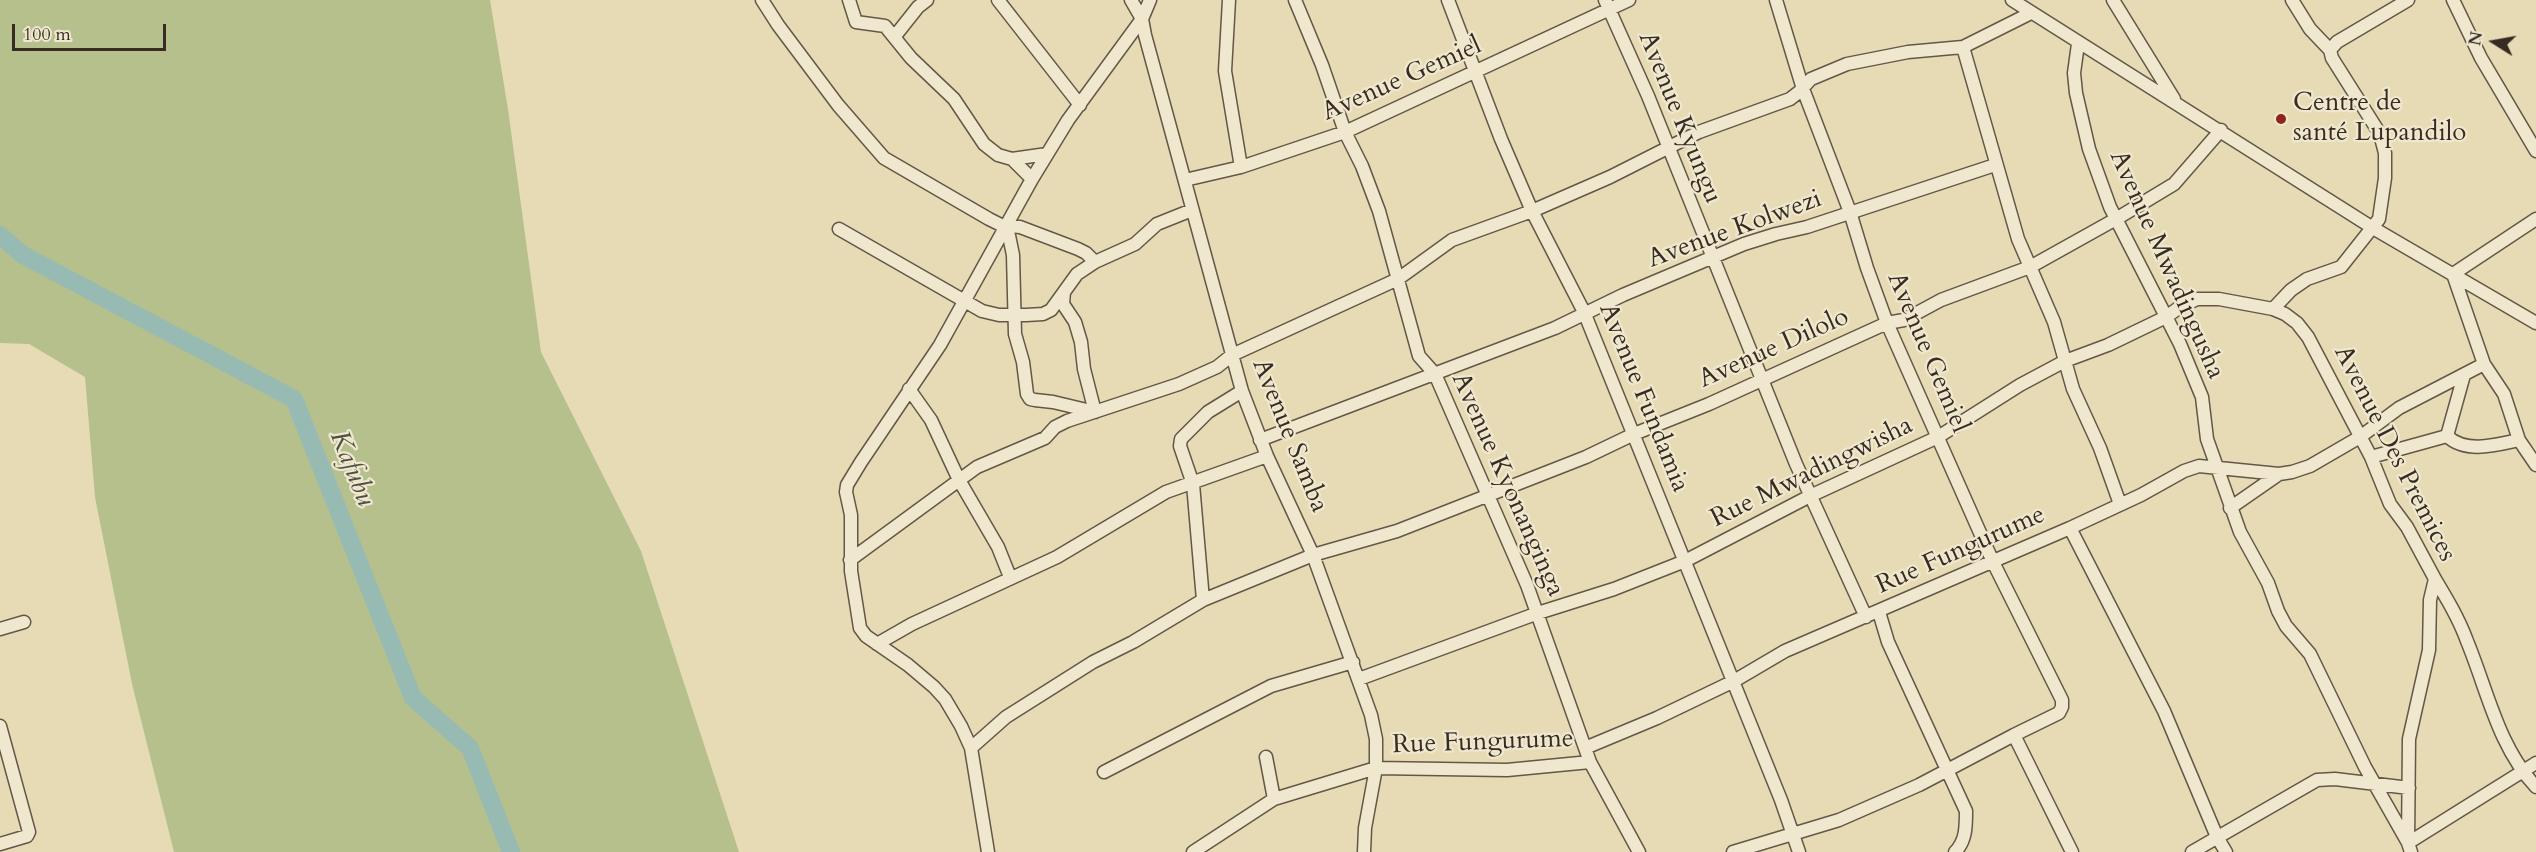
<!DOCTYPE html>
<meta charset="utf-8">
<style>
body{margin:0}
#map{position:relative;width:2536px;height:852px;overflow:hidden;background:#e7dbb5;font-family:Cardo,serif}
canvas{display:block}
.north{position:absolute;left:2464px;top:12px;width:60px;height:60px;-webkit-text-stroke:4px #efe8cf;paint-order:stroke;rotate:281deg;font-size:16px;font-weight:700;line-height:24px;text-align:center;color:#372b22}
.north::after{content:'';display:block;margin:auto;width:21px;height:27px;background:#372b22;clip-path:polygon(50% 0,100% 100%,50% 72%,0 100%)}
.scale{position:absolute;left:12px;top:24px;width:154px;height:27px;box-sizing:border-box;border:3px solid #372b22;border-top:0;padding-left:8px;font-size:18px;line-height:21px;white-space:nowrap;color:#372b22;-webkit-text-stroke:4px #efe8cf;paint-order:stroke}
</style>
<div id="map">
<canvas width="2536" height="852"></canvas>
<div class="north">N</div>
<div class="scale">100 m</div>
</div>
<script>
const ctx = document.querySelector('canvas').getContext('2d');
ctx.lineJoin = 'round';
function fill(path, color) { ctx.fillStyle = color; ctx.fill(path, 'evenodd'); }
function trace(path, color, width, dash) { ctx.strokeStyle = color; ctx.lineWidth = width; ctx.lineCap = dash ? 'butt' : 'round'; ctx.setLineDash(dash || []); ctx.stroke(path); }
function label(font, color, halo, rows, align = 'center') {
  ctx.font = font + ' Cardo,serif'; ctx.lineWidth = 4.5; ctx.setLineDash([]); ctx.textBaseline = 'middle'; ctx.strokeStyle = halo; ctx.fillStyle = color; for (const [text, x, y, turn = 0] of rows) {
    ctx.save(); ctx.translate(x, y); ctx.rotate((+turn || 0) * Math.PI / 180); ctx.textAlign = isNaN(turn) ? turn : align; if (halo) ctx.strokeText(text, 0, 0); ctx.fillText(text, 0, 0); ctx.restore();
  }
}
fill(new Path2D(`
 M0 0H490L508 109 541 352 641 551 739 852H174L132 684 95 497 85 377 29 344 0 343Z`), '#b6c08d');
trace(new Path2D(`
 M0 235 23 255 294 399 413 698 470 748 511 852`), '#97bab3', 18);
const minor = new Path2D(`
 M762 0 778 25 838 105 884 158 989 219 1001 225 1020 227 1078 249 1086 253 1095 262
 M849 0 856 22 885 26 911 58 954 99 984 144 998 155 1012 159 1032 179 1068 120 1142 19 1131 0
 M998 0 1080 105
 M1150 0 1142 19 1145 35 1242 391 1267 456 1313 555 1371 715 1376 739V768L1365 828 1364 852
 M1229 0 1225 71 1241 167
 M1295 0 1322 65 1345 132 1362 166 1379 211 1419 356 1435 374 1527 585 1590 762 1639 852
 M1448 0 1501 139 1532 211 1584 312 1781 800 1799 852
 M1605 0 1648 96 1796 464 1866 617
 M1776 0 1803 89 1850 212 1867 268 1887 323 1993 562 2062 700V707L2059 713 2014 735 2072 852
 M2012 0 2373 228 2536 323
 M2113 0 2174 99
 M2292 0 2310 29 2330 50
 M2453 0 2481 58 2536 151
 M895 36 918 7 927 0
 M2078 44 2074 73 2076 93 2089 149 2110 207 2180 344 2202 397 2207 439 2240 532 2268 583 2278 611 2286 626 2310 654 2365 767 2407 841
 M1963 47 2018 239 2054 322 2073 389 2100 448 2120 504
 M1012 159 1047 154
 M1185 180 1241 167 1345 132 1629 0
 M2536 219 2453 274 2484 364 2504 394 2519 440 2536 465
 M1007 226 1013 255 1015 334 1023 362 1027 394 1030 399 1035 400 1053 402 1095 412 1084 369 1081 342 1075 322 1063 304 1064 292
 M839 229 982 311 999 315H1026L1043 314 1051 310 1077 274 1095 262 1135 244 1157 224 1192 210
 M2273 309 2291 290 2307 279 2341 267 2379 219 2385 178V153L2380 134 2332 58 2330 50 2337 42 2408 0
 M909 389 931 420 959 480 998 547 1010 577
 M2447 436 2464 375
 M1260 440 1555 328 1623 295 1744 244 1776 234 1807 227 1995 165
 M2371 457 2447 436C2466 454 2496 445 2519 440
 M2230 508 2279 474
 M2070 528 2164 711 2217 837 2226 852
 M850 560 977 467 1045 438 1055 427 1067 421 1179 384 1217 367 1232 355 1398 279 1452 240 1532 211 1610 177 1699 132 1790 99 1799 92 1811 79 1847 64 1908 52 1963 47 2031 13
 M2435 579C2447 599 2459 619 2467 641 2488 692 2498 746 2536 787
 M1203 600 1193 484 1180 446 1181 439 1208 412 1242 391
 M1879 612 1888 642 1966 811C1966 827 1966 841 1955 852
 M0 629 24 622
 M877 644 912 624 1057 557 1166 492 1267 456
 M1359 679 1538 613 1614 589 1685 561 1810 496 1938 437 2020 385 2065 361 2108 345 2166 317 2180 307 2197 299H2219L2273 309 2285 314 2297 323 2308 337 2371 457 2390 504 2407 527 2435 579 2430 600 2429 650 2409 739 2408 843 2411 852
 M0 726 29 832 27 836 0 844
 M971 748 1006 717 1093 662 1133 642 1203 600 1313 555 1397 531 1586 457 1634 434 1709 404 1887 323 1904 320 1941 300 2030 267 2116 219 2174 184 2221 130
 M1585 748 1657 718 1734 681 1785 651 2070 528 2141 495 2184 471 2199 466 2279 474 2292 472 2310 466 2360 437 2399 408 2484 364
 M1104 772 1271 686 1353 662
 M1274 799 1376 768 1507 770 1590 762
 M2408 843 2536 763
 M988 852 971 748 961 726 945 699 934 687 908 665 866 636 860 628 851 571V515L846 492 847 485 861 462 940 345 1032 179
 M1193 852 1274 799 1266 757
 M1733 852 1839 820 1919 785 2014 735
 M2192 852 2317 780 2335 779 2409 788`);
trace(minor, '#635747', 15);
trace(minor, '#efe8cf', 12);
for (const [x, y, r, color] of [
 [2281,119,6,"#8f2418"]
]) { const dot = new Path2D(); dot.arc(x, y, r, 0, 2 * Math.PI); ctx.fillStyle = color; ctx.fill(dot); trace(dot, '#efe8cf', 2); }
label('26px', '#372b22', '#efe8cf', [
 ["Avenue Gemiel",1402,80,-24],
 ["Avenue Kyungu",1679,118,68],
 ["Avenue Kolwezi",1735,230,-20],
 ["Avenue Mwadingusha",2166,265,66],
 ["Avenue Dilolo",1774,349,-24],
 ["Avenue Gemiel",1927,353,67],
 ["Avenue Fundamia",1643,398,68],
 ["Avenue Samba",1289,436,68],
 ["Avenue Des Premices",2394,454,63],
 ["Rue Mwadingwisha",1812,473,-26],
 ["Avenue Kyonanginga",1507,485,66],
 ["Rue Fungurume",1961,551,-24],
 ["Rue Fungurume",1483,743,-2]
]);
label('26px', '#372b22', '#efe8cf', [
 ["Centre de",2293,104],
 ["santé Lupandilo",2293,134]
], 'left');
label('italic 27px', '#4f4f46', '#efe8cf', [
 ["Kafubu",351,469,68]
]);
</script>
